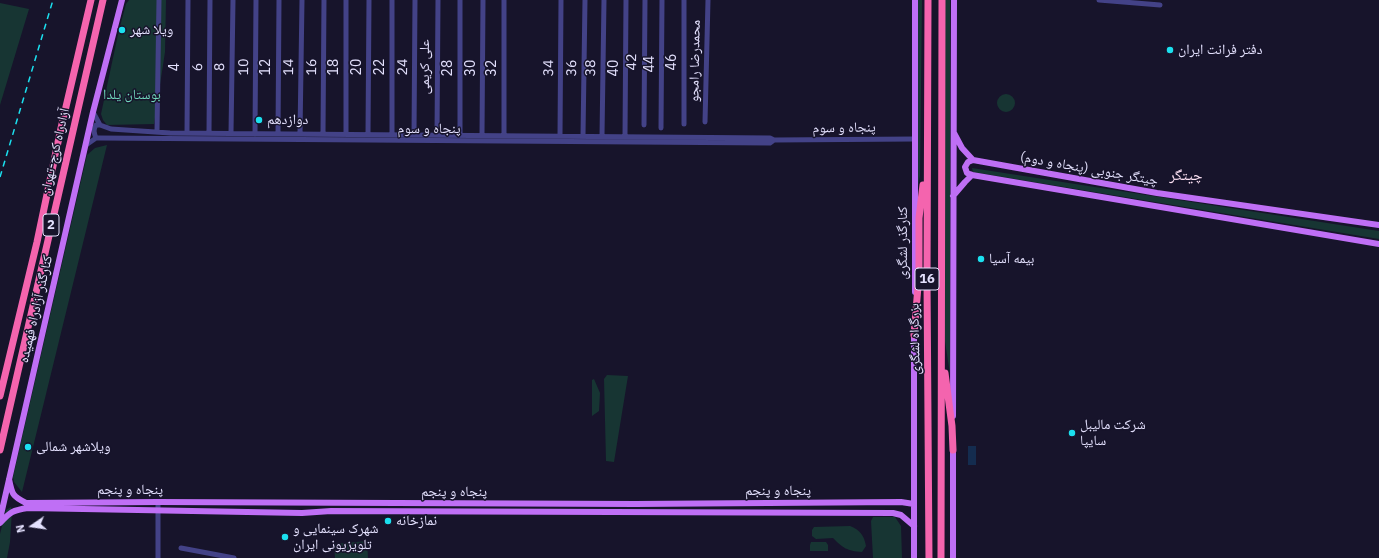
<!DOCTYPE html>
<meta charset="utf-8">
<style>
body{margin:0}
#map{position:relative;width:1379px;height:558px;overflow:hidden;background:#17142b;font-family:"IBM Plex Sans",sans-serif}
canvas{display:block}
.north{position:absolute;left:12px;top:506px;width:40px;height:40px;-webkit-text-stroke:3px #17142b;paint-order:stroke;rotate:257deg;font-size:11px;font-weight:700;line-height:16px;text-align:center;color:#e3e0fd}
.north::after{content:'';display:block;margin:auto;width:14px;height:18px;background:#e3e0fd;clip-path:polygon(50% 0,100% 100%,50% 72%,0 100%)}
</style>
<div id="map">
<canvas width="1379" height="558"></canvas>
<div class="north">N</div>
</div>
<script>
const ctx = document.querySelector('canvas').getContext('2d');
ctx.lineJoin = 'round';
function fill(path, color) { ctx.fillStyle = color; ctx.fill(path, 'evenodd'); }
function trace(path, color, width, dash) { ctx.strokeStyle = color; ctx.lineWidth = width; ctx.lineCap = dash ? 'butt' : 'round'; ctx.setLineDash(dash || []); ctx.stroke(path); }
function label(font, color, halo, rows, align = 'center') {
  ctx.font = font + ' "IBM Plex Sans","Noto Naskh Arabic",sans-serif'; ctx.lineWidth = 3; ctx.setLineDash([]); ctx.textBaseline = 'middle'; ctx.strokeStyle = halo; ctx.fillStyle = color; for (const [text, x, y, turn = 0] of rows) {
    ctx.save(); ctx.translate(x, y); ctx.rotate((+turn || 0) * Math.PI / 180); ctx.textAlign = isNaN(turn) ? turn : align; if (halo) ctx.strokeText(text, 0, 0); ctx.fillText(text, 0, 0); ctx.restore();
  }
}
fill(new Path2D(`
 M129 0H166L165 52 154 124 107 125 103 120 101 114 119 30 126 4Z
 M918 0H922L920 176 917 190Z
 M945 0H950V374L944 335Z
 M0 3 29 9 0 105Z
 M997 103a9 9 0 1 1 18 0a9 9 0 1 1-18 0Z
 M107 145 22 492 14 482 13 477 87 155 95 148Z
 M972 168 1379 231V239L973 172Z
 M607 375 628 376 614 462 606 461 604 379Z
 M594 379 600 393 599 411 592 416V380Z
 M11 507 12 510 10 542 7 558H0V534L6 510Z
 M873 517H895L901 526 902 558H873L871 521Z
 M850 526C860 530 864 535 866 546L862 552C847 551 843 548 833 538L816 539 812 536V530L814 527Z
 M367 541 368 558H335L334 544Z
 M811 542H826L828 545V551H810V545Z`), '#173533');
fill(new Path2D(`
 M968 446H976V465H968Z`), '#142c4f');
trace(new Path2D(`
 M1099 0 1160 5
 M93 112 100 125 111 129 170 133 770 138 774 140
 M705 122 708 0
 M684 124V0
 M644 125 645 0
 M661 128 662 0
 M157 131 159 0
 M187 133 188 0
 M209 133 210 0
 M231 133 233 0
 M255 134 256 0
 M278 134 279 0
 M300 134 302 0
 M323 134 324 0
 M346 134V0
 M368 134 369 0
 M392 135V0
 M414 135 415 0
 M437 135 438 0
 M460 135V0
 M482 135 483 0
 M504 136V0
 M560 136 561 0
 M583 136 585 0
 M602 136 604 0
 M625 136 626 0
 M96 138C94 133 93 130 96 125H100
 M86 145 96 138H100L770 143 774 140 915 139
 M181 548 234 558
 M158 558V502`), '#434287', 5);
trace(new Path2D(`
 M954 133 962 148 973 160 1157 193 1379 225
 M973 160 968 162 965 167 967 173 972 175 1379 244
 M953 196 965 182 972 175
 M915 292V0
 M953 416 954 0
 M9 479C12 494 12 496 26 503L158 502 635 504 901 502 914 504
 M0 519 93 112 122 0
 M0 523C10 512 13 510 28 508L302 513 331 511 893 513 901 515 914 526
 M914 558V332
 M953 558V446`), '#bf6ff5', 6);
trace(new Path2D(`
 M928 0 927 280 929 558
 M914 335 919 274V218L923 185
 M945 373 952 426 953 450
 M0 396 37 242 61 128 91 0
 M0 450 103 0
 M941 558 942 0`), '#f464ae', 7);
trace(new Path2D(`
 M0 177 53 0`), '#1be0ef', 1.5, [6, 5]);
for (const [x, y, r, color] of [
 [122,30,4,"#1be0ef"],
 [1170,50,4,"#1be0ef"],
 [259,120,4,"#1be0ef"],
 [981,259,4,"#1be0ef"],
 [1072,433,4,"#1be0ef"],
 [28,447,4,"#1be0ef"],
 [388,521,4,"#1be0ef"],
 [285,537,4,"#1be0ef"]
]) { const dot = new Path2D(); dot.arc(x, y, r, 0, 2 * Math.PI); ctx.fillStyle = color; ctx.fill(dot); trace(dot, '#17142b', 1.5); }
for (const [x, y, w] of [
 [51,225,16],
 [927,279,24]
]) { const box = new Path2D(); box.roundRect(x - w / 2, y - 11, w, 22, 3); ctx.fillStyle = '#17142b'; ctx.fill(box); trace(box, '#e3e0fd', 1); }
label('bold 13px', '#e3e0fd', null, [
 ["2",51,225],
 ["16",927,279]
]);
label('14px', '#e3e0fd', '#17142b', [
 ["ویلا شهر",130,30],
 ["دفتر فرانت ایران",1178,50],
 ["دوازدهم",267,120],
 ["بیمه آسیا",989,259],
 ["شرکت مالیبل",1080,425],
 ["سایپا",1080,441],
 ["ویلاشهر شمالی",36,447],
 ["نمازخانه",396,521],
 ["شهرک سینمایی و",293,529],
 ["تلویزیونی ایران",293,545]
], 'left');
label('14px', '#e3e0fd', '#17142b', [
 ["محمدرضا رامجو",695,61,-89],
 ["42",632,62,-89],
 ["46",672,62,-90],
 ["44",650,64,-90],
 ["4",175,67,-90],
 ["6",198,67,-89],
 ["8",220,67,-89],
 ["10",244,67,-89],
 ["12",266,67,-90],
 ["14",289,67,-89],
 ["16",312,67,-89],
 ["18",334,67,-90],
 ["20",357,67,-90],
 ["22",380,67,-90],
 ["24",403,67,-89],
 ["علی کریمی",425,67,-90],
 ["28",448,68,-90],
 ["30",471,68,-90],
 ["32",492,68,-90],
 ["34",549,68,-89],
 ["36",572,68,-89],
 ["38",591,68,-89],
 ["40",614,68,-90],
 ["پنجاه و سوم",844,128,-1],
 ["پنجاه و سوم",429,129],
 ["آزادراه کرج-تهران",55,152,-77],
 ["چیتگر جنوبی (پنجاه و دوم)",1089,169,10],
 ["کنارگذر لشگری",903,243,-90],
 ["کنارگذر آزادراه فهمیده",36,309,-77],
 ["بزرگراه لشگری",915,339,-91],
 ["پنجاه و پنجم",130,490],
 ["پنجاه و پنجم",778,491],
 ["پنجاه و پنجم",454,492]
]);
label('14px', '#70d9bc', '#17142b', [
 ["بوستان یلدا",132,95]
]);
label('15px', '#fde2f4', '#17142b', [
 ["چیتگر",1186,176]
]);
</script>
